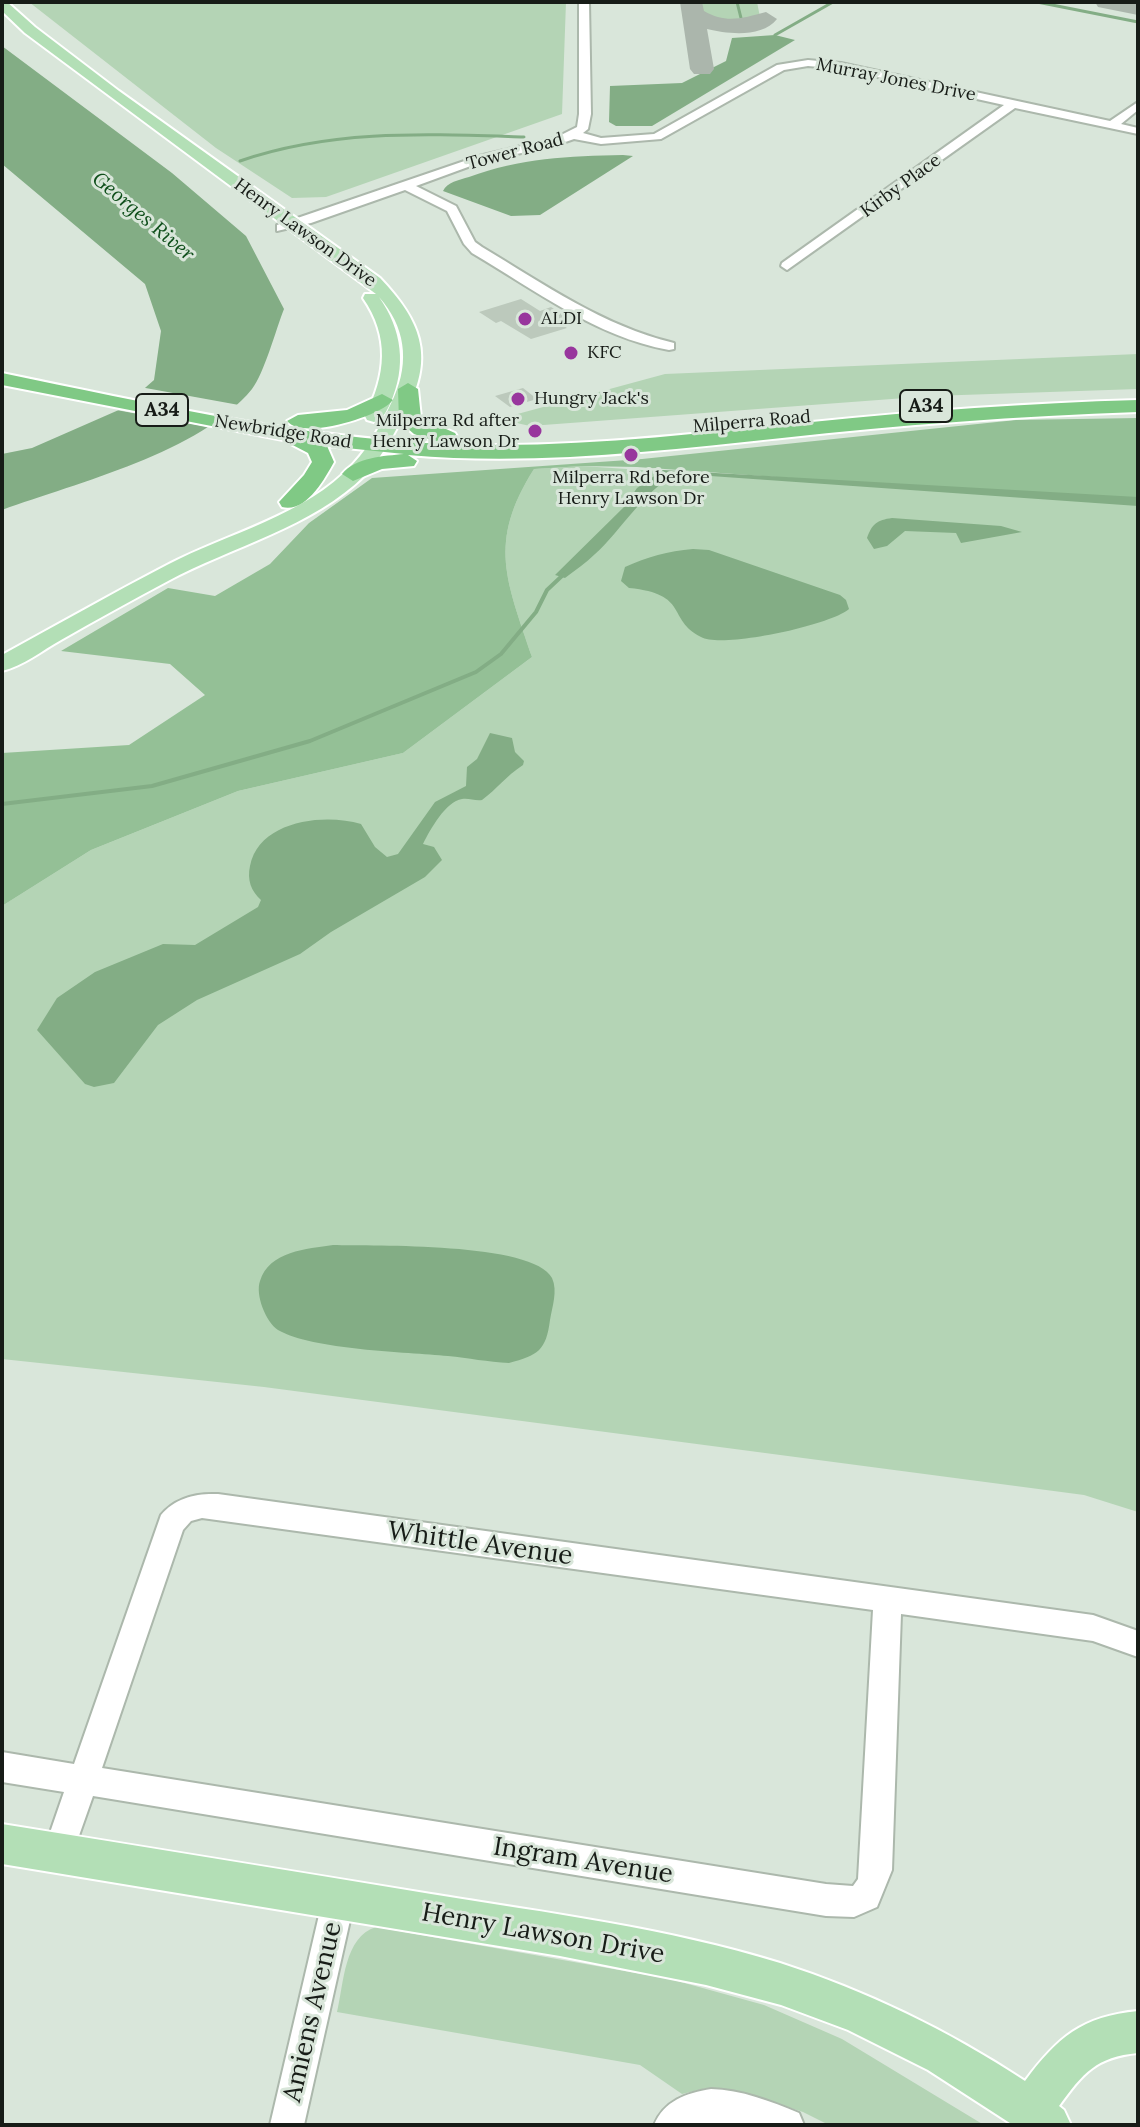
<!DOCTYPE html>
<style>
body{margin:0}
#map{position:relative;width:1140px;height:2127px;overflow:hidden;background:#d9e6da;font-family:Lora,serif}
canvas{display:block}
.frame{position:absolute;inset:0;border:4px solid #171c17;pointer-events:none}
</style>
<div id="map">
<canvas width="1140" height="2127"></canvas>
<div class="frame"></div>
</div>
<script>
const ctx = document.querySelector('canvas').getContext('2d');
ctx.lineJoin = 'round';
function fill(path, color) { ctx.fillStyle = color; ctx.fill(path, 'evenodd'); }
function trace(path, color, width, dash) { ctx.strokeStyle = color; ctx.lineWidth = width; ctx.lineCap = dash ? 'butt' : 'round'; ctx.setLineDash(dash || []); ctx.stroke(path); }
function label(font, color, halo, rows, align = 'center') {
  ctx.font = font + ' Lora,serif'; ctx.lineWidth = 6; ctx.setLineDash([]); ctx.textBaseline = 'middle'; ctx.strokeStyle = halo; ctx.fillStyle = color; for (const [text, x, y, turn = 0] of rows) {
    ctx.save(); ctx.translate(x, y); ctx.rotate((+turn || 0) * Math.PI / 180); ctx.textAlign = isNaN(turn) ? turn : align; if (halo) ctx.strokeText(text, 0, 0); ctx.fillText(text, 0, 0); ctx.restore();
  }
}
fill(new Path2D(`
 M29 2H566L562 114 326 197 292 198 216 148Z
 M699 2H757L760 17C746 28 719 26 704 17Z
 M1138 354V389L932 396 530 426 499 419 665 374Z
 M582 466 1138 503V1512L1084 1495 264 1387 2 1359V906L91 850 238 791 403 753 532 657C507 581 487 543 534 469Z
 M376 1927 670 1979 764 2005 842 2039 984 2125H829L803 2112 744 2093 707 2088 682 2094 640 2065 337 2012C344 1983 344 1937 376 1927Z`), '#b4d4b5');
fill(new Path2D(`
 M1138 418V503L637 467 582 466 534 469C487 543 507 581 532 657L403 753 238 791 91 850 2 906V753L129 745 205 695 170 664 61 651 168 588 215 596 270 564 309 523 372 478 642 459 1016 420Z`), '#94c096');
fill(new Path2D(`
 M775 35 795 40 652 126H616L609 122 610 86 682 83 726 61 732 38Z
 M2 46 172 173 246 236 284 309C276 329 264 374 252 389 200 453 78 482 2 510V454L32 448 121 409 154 380 161 331 145 284 2 164Z
 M623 155 633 156 540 215 511 216 443 191C447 182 459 180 469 177 520 158 569 156 623 155Z
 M663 470 1138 497V506L682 474C650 480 620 533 595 554 586 563 575 570 565 578L555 575 624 507 637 488Z
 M892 518 1001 526 1022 532 961 543 956 533 905 531 887 546 874 549 867 538C872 524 877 520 892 518Z
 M693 549 709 550 840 595 846 600 849 609C831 625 722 649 701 637 666 619 690 594 629 588L621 581 625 567C647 557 668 551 693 549Z
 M490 733 512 738 515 752 524 761 523 765C505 777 498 788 482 800 475 801 469 798 462 799 446 801 430 830 423 844L434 847 442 860 425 877 331 932 300 954 197 1000 158 1025 114 1083 94 1087 85 1084 37 1030 57 998 95 972 163 944 195 945 258 907 261 900C251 891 247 880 250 866 259 821 323 813 361 824L375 847 387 857 398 854 435 802 466 786 467 767 477 759Z
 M333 1245C372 1246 534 1242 552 1278 558 1291 552 1307 550 1320 546 1351 538 1355 509 1363 488 1362 468 1358 448 1356 406 1352 313 1350 278 1330 266 1322 255 1295 260 1281 269 1251 307 1249 333 1245Z`), '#83ad85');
fill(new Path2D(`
 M140 387 239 405 214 428 111 409Z`), '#d9e6da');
trace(new Path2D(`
 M737 2 741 18
 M1037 2 1138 22
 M775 35 833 2
 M240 161C333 129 427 134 524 137`), '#83ad85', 3);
trace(new Path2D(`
 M2 804 152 786 310 741 476 672 501 654 536 612 547 590 564 574`), '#83ad85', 4);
fill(new Path2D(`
 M680 2H702L704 11C726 24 743 18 766 12L777 19C762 38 728 34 707 29L714 69 710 74H694L690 69Z
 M1095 2H1138V15L1098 7Z`), '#abb6ac');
fill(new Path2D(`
 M521 299 540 311 551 307 566 317 555 320 567 328 531 339 501 321 496 323 479 312Z
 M523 388 537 399 510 407 495 396Z`), '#bcc9bc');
const minor = new Path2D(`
 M579 2H589L591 114 588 129 583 133 601 138 654 134 777 65 808 60 841 63 1110 121 1138 102V110L1121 124 1138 128V134L1015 108 787 270 781 266 782 263 1004 105 841 69 808 66 784 70 661 139 601 144 574 139 551 147 487 160 416 186 456 206 475 242 482 247C544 284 603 326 674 343V349L669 350C596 337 535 290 472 253L464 244 447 211 405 190 311 223 277 231V225L479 156 555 138 577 127 579 114Z
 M218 1494 1093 1615 1138 1631V1657L1093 1641 901 1614 892 1870 877 1907 854 1917 826 1916 93 1796 69 1864 58 1868 47 1864 43 1853 64 1792 2 1782V1752L74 1764 161 1515C175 1498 196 1493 218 1494ZM202 1518 873 1610 858 1879 853 1886 826 1884 102 1768 183 1530 191 1521Z
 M339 1882 350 1887 355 1898 304 2125H270L323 1898 328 1887Z
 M711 2089C742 2090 770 2101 799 2113L804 2125H654C664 2101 686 2093 711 2089Z`);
const major = new Path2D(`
 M2 2H7L35 27 119 91 380 278C420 320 435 355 407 409 395 432 383 456 365 475 313 527 231 547 168 581 132 600 96 620 61 640 43 650 23 666 2 671V655C57 625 111 594 167 565 228 533 305 516 353 464 371 445 383 421 394 397 410 361 405 326 379 297 402 330 407 366 390 404 386 412 383 419 374 422L367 420 365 416C386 375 390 337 363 298L365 294H376L25 33 2 11Z
 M2 1824C145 1847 288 1870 431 1894 548 1913 667 1928 780 1963 867 1991 949 2031 1025 2081 1057 2038 1082 2016 1138 2011V2053C1096 2057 1083 2073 1059 2106L1064 2110 1071 2125H1013L928 2070 848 2030 781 2005 706 1985 560 1956 2 1864Z`);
const highway = new Path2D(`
 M2 373C148 403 295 437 444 444L414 434 399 421 398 389 408 383 418 389 421 418 455 433 458 438 449 444C570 449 691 434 812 422 920 411 1029 403 1138 400V412C1019 416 900 425 782 438 658 451 533 466 408 455L417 461 414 466 382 469 353 481 342 474C356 457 384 456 404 454L327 446 334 462C324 480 306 513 282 507L279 502 304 475 312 462 308 453 283 440 2 385Z
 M382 394 393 400 389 404C372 418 303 440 287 421L298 415 347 410Z`);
trace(minor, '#acb8ac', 4);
trace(major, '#fff', 4);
trace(highway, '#fff', 4);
fill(minor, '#fff');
fill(major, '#b3dfb6');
fill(highway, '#80c985');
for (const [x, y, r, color] of [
 [525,319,8,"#98369d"],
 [571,353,8,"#98369d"],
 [518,399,8,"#98369d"],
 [535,431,8,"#98369d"],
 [631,455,8,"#98369d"]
]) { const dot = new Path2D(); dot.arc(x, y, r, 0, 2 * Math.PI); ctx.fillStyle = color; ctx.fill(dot); trace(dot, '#d9e6da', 3); }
label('18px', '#171c17', '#d9e6da', [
 ["Murray Jones Drive",896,80,11],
 ["Tower Road",515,152,-15],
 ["Kirby Place",901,186,-36],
 ["Henry Lawson Drive",305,233,36],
 ["Milperra Road",752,422,-5],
 ["Newbridge Road",283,432,9]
]);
label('18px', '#171c17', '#d9e6da', [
 ["ALDI",541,319],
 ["KFC",587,353],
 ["Hungry Jack's",534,399],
 ["Milperra Rd after",519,421,"right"],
 ["Henry Lawson Dr",519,442,"right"],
 ["Milperra Rd before",631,478,"center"],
 ["Henry Lawson Dr",631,499,"center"]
], 'left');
label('italic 20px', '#0f4f1b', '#d9e6da', [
 ["Georges River",143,217,40]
]);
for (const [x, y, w] of [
 [926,406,52],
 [162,410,52]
]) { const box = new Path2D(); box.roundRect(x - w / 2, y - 16, w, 32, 6); ctx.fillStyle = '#d9e6da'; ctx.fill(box); trace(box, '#171c17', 2); }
label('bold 20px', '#171c17', null, [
 ["A34",926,406],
 ["A34",162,410]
]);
label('26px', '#171c17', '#d9e6da', [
 ["Whittle Avenue",480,1544,8],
 ["Ingram Avenue",583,1861,9],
 ["Henry Lawson Drive",543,1934,10],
 ["Amiens Avenue",313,2012,-77]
]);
</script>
